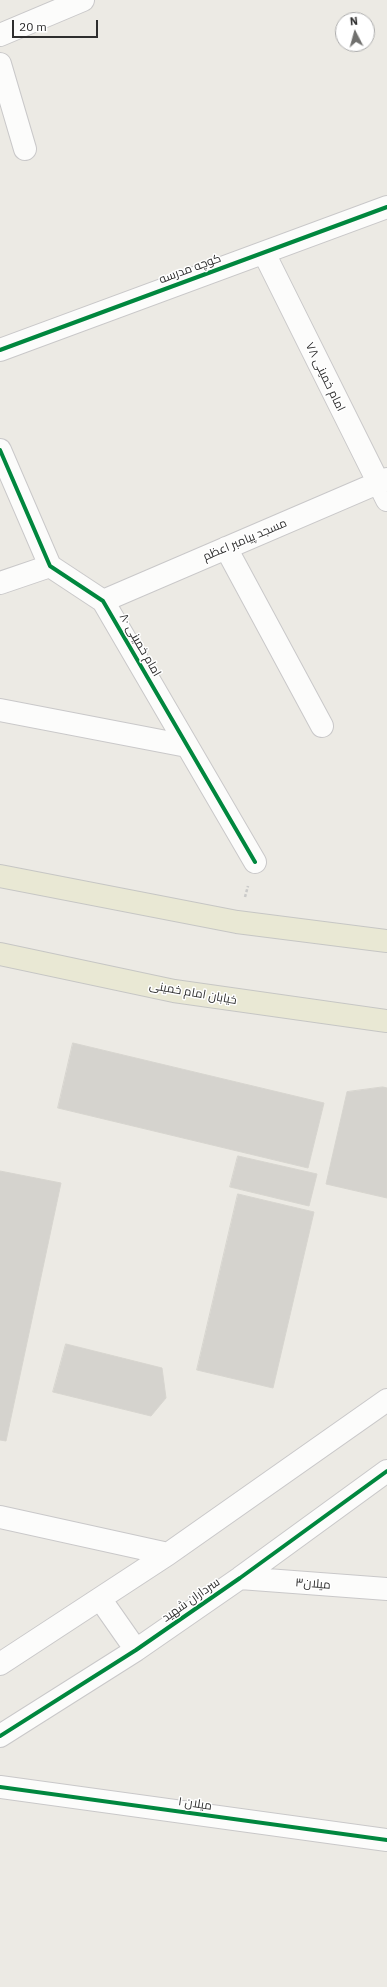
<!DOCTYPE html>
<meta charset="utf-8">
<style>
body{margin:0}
#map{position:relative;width:387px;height:1987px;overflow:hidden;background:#eceae4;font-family:"IBM Plex Sans",sans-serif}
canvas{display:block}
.north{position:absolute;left:335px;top:12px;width:40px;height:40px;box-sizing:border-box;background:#fff;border:1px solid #ababab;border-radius:50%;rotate:354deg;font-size:11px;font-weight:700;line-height:16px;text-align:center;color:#2e2e2e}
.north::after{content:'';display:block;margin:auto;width:14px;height:18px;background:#70706e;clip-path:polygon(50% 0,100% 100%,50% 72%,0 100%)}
.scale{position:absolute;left:12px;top:20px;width:86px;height:18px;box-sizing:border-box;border:2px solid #2e2e2e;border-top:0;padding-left:5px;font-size:12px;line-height:14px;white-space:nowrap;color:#2e2e2e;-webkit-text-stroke:3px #fff;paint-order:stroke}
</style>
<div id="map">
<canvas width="387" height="1987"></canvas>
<div class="north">N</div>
<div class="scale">20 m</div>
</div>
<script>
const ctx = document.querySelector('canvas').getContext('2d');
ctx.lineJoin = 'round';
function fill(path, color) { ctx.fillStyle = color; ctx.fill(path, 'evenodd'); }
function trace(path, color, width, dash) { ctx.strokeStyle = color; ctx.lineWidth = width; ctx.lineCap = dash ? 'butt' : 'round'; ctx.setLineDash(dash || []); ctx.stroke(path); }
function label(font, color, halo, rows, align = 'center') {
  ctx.font = font + ' "IBM Plex Sans",Cairo,sans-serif'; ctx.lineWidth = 3; ctx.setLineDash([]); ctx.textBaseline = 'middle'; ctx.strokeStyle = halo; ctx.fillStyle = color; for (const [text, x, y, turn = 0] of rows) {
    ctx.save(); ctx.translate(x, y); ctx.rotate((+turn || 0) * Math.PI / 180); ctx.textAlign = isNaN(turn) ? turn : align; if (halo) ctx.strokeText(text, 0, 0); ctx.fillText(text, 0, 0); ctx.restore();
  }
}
const building = new Path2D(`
 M73 1043 324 1103 308 1168 58 1108Z
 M383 1087 387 1088V1198L326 1184 347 1092Z
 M238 1156 317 1174 309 1206 230 1187Z
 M0 1171 61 1183 6 1441 0 1440Z
 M238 1194 314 1212 273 1388 197 1370Z
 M66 1344 162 1368 166 1398 151 1416 53 1392Z`);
fill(building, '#d5d3ce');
trace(building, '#d7d5cf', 1);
const minor = new Path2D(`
 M0 35 83 0
 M0 64 25 149
 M264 253 387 500
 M0 350 387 207
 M0 450 50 566 103 601 255 862
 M226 548 322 726
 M0 583 50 566
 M103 601 387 479
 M0 710 187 746
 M0 1517 168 1554
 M240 1578 387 1589
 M101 1600 136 1650
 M0 1664 168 1554 387 1400
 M0 1736 136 1650 240 1578 387 1471
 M0 1787 387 1840`);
const major = new Path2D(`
 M0 876 237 922 387 941
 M0 954 174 991 387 1021`);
trace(minor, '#c9c8c9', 24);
trace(major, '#c6c6c4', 24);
trace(new Path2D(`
 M245 897 248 886`), '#cacac9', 2.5, [3, 2]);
trace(minor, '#fcfcfb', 22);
trace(major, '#e9e8d4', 22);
trace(new Path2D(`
 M0 350 387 207
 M0 450 50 566 103 601 255 862
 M0 1736 136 1650 240 1578 387 1471
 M0 1787 387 1840`), '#00873e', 4);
label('12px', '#2e2e2e', '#fff', [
 ["کوچه مدرسه",190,269,-20],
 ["امام خمینی ۷۸",325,377,64],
 ["مسجد پیامبر اعظم",245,540,-23],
 ["امام خمینی ۸۰",140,645,60],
 ["خیابان امام خمینی",193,993,10],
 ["میلان۳",313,1584,4],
 ["سرداران شهید",191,1600,-35],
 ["میلان ۱",195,1804,8]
]);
</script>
